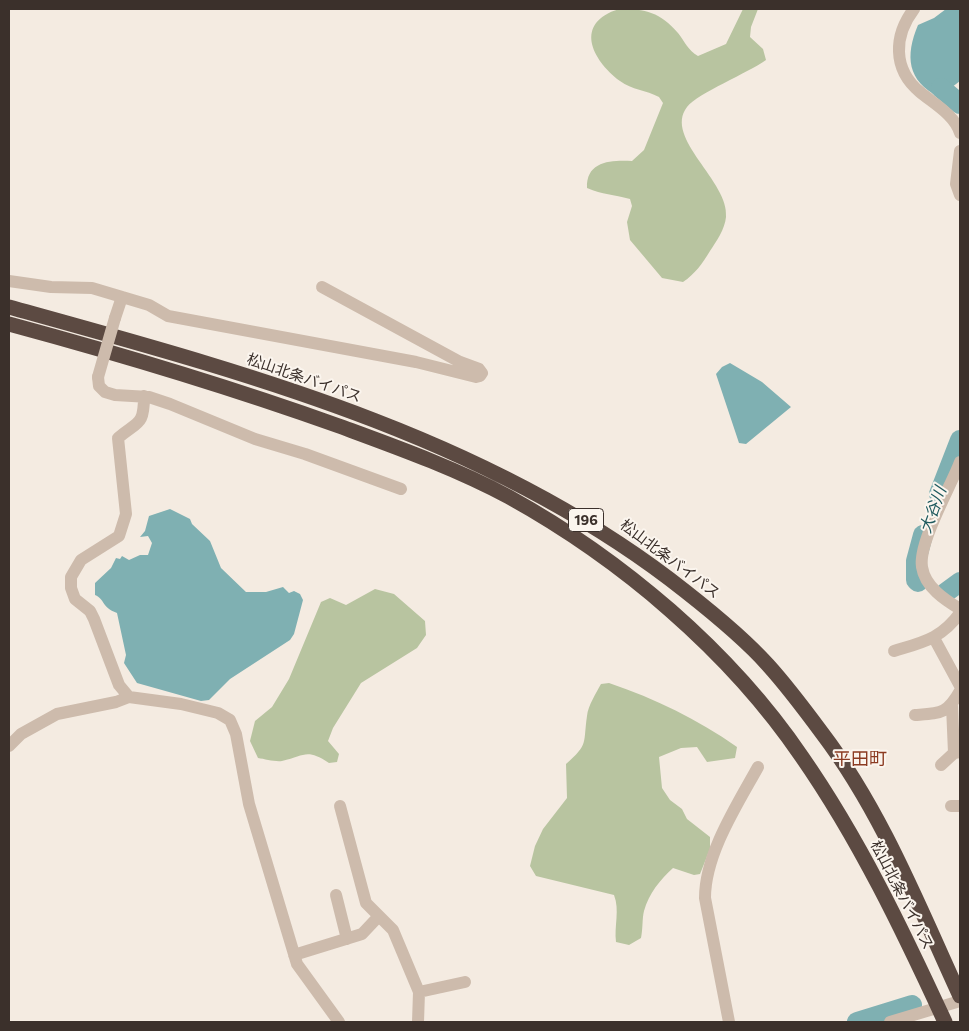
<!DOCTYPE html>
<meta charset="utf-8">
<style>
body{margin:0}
#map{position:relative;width:969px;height:1031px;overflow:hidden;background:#f4ebe1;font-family:Commissioner,sans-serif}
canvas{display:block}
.frame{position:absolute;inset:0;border:10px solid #3b302b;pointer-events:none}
</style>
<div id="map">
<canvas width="969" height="1031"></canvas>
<div class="frame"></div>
</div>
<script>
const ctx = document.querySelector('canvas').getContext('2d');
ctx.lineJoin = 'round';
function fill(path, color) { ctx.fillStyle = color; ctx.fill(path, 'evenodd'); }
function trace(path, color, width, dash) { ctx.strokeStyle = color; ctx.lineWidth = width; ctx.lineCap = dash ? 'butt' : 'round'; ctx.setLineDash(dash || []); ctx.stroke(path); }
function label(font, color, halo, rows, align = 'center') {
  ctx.font = font + ' Commissioner,"Noto Sans JP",sans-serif'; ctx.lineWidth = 4; ctx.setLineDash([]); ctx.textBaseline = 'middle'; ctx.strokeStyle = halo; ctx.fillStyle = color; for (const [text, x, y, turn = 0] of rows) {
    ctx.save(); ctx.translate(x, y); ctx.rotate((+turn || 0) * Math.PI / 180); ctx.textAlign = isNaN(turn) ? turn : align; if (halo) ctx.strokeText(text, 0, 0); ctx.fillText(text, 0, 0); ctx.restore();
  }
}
fill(new Path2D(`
 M619 9C646 9 660 12 678 33 685 42 688 50 698 56L726 44 743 9H758L751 27 750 37 763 49 766 60C748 73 698 93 687 107 663 138 730 182 726 217 725 229 716 242 710 251 702 264 695 274 683 282L662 278 630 240 627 222 632 206 630 199C613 194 603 195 587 188 586 161 611 160 632 161L644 150 663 103 659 97C646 90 632 90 620 81 591 59 574 23 619 9Z
 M375 589 394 594 425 621 426 635 417 648 361 683 333 728 328 741 339 754 337 762 329 763C306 748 305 756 282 761 275 762 265 759 258 758L250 741 255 721 272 707 289 679 321 602 330 598 346 605Z
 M609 683C656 699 697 719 737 747L735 758 707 762 697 747 681 748 659 757 662 788 670 800 682 809 687 819 710 837V849L700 874 694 875 673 868C660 880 649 893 644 911 642 919 643 929 641 938L629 945 616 942C614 926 620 910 614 895L536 876 530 866 535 846 543 829 567 798 566 764C589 744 583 743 587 716 588 706 596 693 601 684Z`), '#b8c4a0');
fill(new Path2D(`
 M946 9H960V81L939 97C907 81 905 56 918 25L934 18Z
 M730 363 762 382 791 407 746 444 739 443 716 374 722 367Z
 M170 509 190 519 192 524 210 541 221 568 246 592H266L283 587 289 593 294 591 300 594 303 600 294 634 290 640 230 679 209 700 201 701 137 683 124 663 126 655 117 613C101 607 105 599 95 595V583L111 568 116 558 120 559 122 556 129 560 140 555H148L152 543 148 536 140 537 145 531 149 516Z`), '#7fb0b2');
trace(new Path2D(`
 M941 88 960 104
 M939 494 960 440
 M918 582 916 580V561L923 535
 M945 593 960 582
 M857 1022 912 1005`), '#7fb0b2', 20);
trace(new Path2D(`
 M914 9C894 35 892 69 920 92 933 103 955 115 960 133
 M960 151 956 184 960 195
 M9 281 51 287 92 288 149 305 168 316 416 362 476 377 480 376 482 373 479 369 460 362 322 287
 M115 318 122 297
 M98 377 99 386 105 392 115 395 149 397 170 404 255 439 305 454 401 489
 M960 462C951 486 918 543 922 567 925 587 945 600 960 609
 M934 638 960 686
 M894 651C923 642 941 639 960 613
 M129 697 119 685 94 619 90 611 75 599 71 588V577L81 560 119 536 126 514 118 438C138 421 144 426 144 396
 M952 706 954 753
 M915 715C941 713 947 714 960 691
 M9 746 21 734 57 714 116 702 129 697 181 704 218 713 230 720 236 734 249 804 297 964 339 1022
 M941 765 954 753 960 752
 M340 806 366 903 393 930 419 992 418 1022
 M951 806H960
 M336 895 347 939
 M294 955 362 934 378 917
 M419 992 465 982
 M729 1022 705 898C705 854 737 805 758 767
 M890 1022 960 1001`), '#cdbbac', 12);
trace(new Path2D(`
 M9 307C243 372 491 437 685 591 713 613 744 638 768 665 787 686 805 710 822 733 882 812 919 907 960 996
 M9 324C120 354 230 387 339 426 396 447 455 468 509 497 621 559 730 651 802 757 859 839 903 931 945 1022`), '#5c4a42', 15);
trace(new Path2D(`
 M98 377 115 318`), '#cdbbac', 12);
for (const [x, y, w] of [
 [586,520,35]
]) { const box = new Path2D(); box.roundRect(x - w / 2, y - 11.5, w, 23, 4); ctx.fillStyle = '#fbf5ee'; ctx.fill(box); trace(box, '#3b302b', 1); }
label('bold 14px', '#3b302b', null, [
 ["196",586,520]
]);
label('15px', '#3b302b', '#fbf5ee', [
 ["松山北条バイパス",304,378,19],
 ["松山北条バイパス",670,559,37],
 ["松山北条バイパス",902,895,63]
]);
label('italic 16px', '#1f5a5e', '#fbf5ee', [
 ["大谷川",933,510,-70]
]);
label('18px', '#8c3b22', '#fbf5ee', [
 ["平田町",860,759]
]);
</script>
